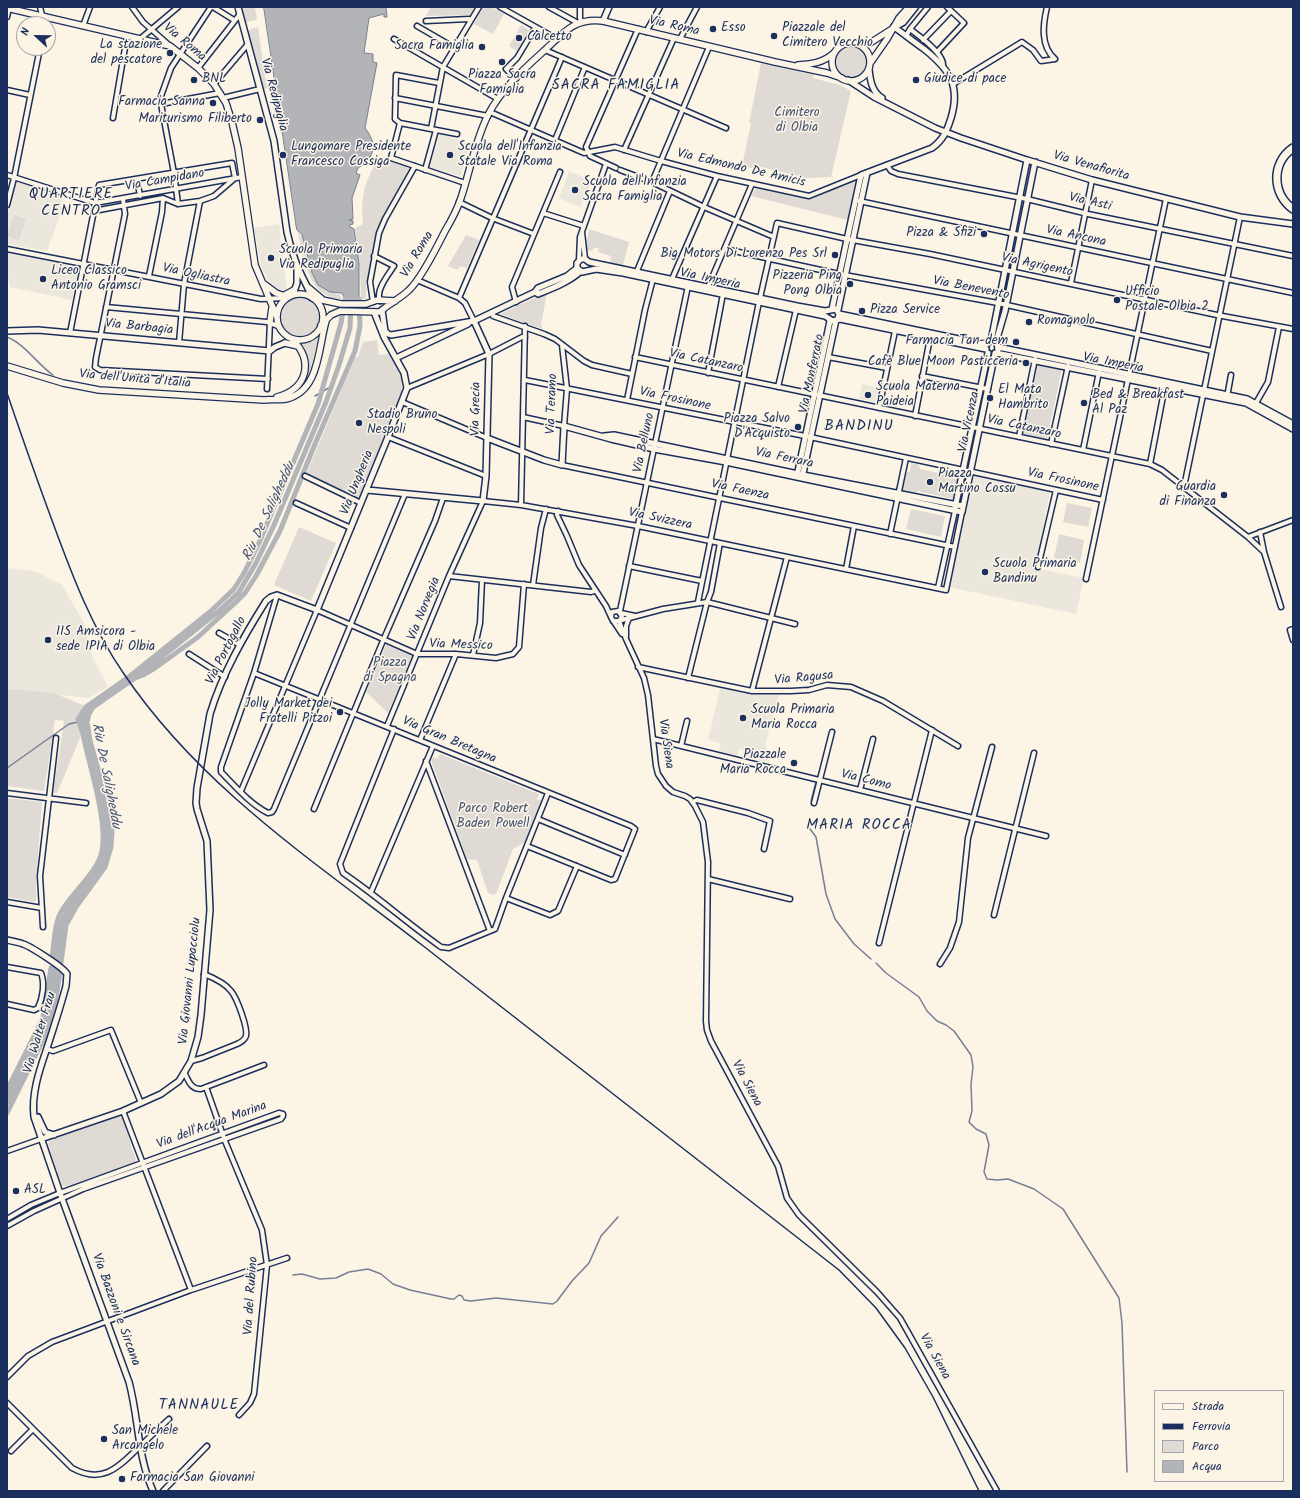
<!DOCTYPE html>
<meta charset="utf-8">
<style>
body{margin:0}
#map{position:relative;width:1300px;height:1498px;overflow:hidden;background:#fcf5e5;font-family:Kalam,sans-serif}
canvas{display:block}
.frame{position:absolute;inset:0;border:8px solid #1b2f5e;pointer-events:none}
.legend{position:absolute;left:1154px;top:1390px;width:130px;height:92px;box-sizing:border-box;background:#fcf5e5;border:1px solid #a2a6af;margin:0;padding:5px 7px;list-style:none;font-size:12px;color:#1b2f5e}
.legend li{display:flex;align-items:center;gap:8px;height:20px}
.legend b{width:20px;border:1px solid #a2a6af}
.north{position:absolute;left:16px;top:16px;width:40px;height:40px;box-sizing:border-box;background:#fcf5e5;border:1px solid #a2a6af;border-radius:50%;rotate:292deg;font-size:11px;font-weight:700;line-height:16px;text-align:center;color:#1b2f5e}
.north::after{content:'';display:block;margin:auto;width:14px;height:18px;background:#1b2f5e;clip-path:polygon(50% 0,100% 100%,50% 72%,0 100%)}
</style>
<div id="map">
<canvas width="1300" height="1498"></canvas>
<div class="frame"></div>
<ul class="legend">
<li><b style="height:5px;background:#fcf5e5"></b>Strada</li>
<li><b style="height:5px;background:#1b2f5e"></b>Ferrovia</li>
<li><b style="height:11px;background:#dfdbd4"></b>Parco</li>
<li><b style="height:11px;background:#b2b4b8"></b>Acqua</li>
</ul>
<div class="north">N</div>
</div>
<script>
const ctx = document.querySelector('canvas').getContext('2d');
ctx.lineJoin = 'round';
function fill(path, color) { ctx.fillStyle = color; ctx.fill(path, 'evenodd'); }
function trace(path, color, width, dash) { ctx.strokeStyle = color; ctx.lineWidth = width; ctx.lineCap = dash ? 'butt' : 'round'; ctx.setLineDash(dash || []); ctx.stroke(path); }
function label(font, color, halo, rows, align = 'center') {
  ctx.font = font + ' Kalam,sans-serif'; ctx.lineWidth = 3; ctx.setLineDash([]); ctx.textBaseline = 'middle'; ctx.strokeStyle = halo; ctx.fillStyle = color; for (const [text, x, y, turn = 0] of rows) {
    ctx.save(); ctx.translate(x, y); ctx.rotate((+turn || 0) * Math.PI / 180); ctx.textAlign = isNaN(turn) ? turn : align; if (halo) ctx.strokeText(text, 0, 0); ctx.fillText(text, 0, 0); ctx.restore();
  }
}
fill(new Path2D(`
 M440 134 470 143 461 176 430 167Z
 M569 171 592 181 580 207 559 198Z
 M16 181 63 196 61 212 47 251 7 244V218Z
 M279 224 287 290 279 291 269 282 261 267H259L261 265 254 228Z
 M7 251 79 266 72 300 10 287 7 271Z
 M862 384 879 388 875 402 859 399Z
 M972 475 1050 492 1035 568 1084 578V582L1083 583 1076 614 949 587Z
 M7 568 35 571 62 585 84 623 93 658 108 687 89 698 13 690 7 691Z
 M720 688 752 695H779L765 746 769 752 767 762 745 757 746 750 739 748 738 756 719 751 720 743 708 740Z`), '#ece7dc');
fill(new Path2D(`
 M242 7H255L257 20 246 22Z
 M431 7H475L470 15 426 16Z
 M483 7H492L504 14 493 34 474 24Z
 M521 25 529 30 517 51 509 46Z
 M258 27 266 83 269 88 264 89 248 30Z
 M836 62a16 16 0 1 1 32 0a16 16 0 1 1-32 0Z
 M761 63 814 75 813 78 840 85 851 91 831 177 807 178 753 165 752 168 742 166 751 123H749Z
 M385 159 410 168 376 230 366 285V299H361L360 263 355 228 363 224C361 197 363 185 377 161Z
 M855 180 857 182 849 218 848 220 751 196 756 188 812 199Z
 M14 215 26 219 19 240 7 236Z
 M589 229 629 242 623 265H618L617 264 616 265 613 263 610 264 611 256 598 252 599 249 597 248H594L592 251 585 250Z
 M298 232 302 235C308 260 308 291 340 294L342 299C309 299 302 258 298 232Z
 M466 235 479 240 467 268 460 266 458 270 448 266Z
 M547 292 541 325 543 329 500 314Z
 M280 317a20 20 0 1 1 40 0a20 20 0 1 1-40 0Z
 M319 334 310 372 308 377 306 376C310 363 308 352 298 342L312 339Z
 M377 340 379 355 391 354 401 377 402 392 359 499 306 475 355 357H358L363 342Z
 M1038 363 1062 369 1047 439 1023 434Z
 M911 463 918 464 920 469 958 477 954 499 917 491V495L902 492 906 473 910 471Z
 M1067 503 1092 508 1088 527 1063 522Z
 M911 509 945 516 941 537 906 529Z
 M299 527 336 543 311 601 274 585Z
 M1059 534 1084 540 1080 563 1054 558Z
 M386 645 412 656 388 713 366 692Z
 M7 689 54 693 92 709 57 793H53L64 721 55 720 44 791 7 786Z
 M440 754 539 794 537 799 542 801 525 842 513 849 496 894 493 895 488 893 477 860 467 859 431 760 433 757 437 759Z
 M7 798 42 802 36 882V901L34 902 7 897Z
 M119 1115 122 1117 136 1160 135 1162 67 1187 62 1185 48 1144 51 1140Z`), '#dfdbd4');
const water = new Path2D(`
 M264 7H386L387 17H384V14L369 18 364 53 373 54V62L377 63 365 128C378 144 375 158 358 168L356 173 360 175 352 198 353 219 349 220 353 221V224L349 225V226L354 229 359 263V299H345L342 293 330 292 318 285 312 273 302 234 297 230Z`);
fill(water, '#b2b4b8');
trace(water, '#767f94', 1);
trace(new Path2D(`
 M7 337C25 344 37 364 53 375
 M315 396 332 386
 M7 768 69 724 82 721
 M811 801 816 782
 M807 825 816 837 826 894 835 919 854 944 871 959
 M876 963 886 973 919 997 927 1011 937 1021 946 1025 954 1031 971 1055 973 1067 971 1084 972 1111 969 1122 976 1129 986 1134 989 1145 984 1172 987 1179 997 1180 1008 1179 1034 1189 1063 1209 1119 1298 1122 1323 1127 1472
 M293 1275 302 1274 320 1279 336 1278 349 1272 368 1269 381 1274 393 1284 410 1290 451 1299H454L459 1295 462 1296 464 1300 471 1301 496 1298 553 1304 557 1301 572 1281 589 1263 601 1236 618 1217`), '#767f94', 1.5);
trace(new Path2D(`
 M345 299H359L360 326 355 351 315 444 280 531 256 576 245 593 236 602 198 637 155 668 143 675 132 679 93 707 89 714 87 722 90 741 109 808 112 832 111 847 105 867 76 907 66 925 61 963 52 958C54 945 54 929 59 916 69 894 97 875 102 851 108 820 89 766 83 734L78 719 87 707 130 676 211 611 234 589 244 573 258 545 318 404 341 323Z
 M159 659 219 611 239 592 256 563 274 525 326 402 339 365 350 328 351 300
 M7 1090 38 1028 43 1017 51 968 60 973 53 1016 48 1030 7 1113`), '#b2b4b8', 5);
trace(new Path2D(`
 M7 1100 43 1031 47 1017 61 930C69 904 87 890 100 868 120 833 92 759 82 721L84 714 88 708 159 659`), '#b2b4b8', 9);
const minor = new Path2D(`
 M40 7 42 15
 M132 7 143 22 169 45
 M213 7 234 20
 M500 7 557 39
 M549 7 578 23
 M580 7V18L581 22
 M1047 7C1043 24 1040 46 1055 59
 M7 17 9 8
 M426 21 469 19 471 20
 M45 24 46 17
 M83 26 90 7
 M417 26 455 48
 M910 29C919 36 945 54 943 66
 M646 32 660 7
 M906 36 910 29 928 7
 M140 39 178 7
 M394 39 498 99
 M680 39 697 7
 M923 40 951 11
 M545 50 726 128
 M937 52 964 23 947 7
 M198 68 240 14
 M516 79 506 69 517 58 535 28
 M439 83 396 75 395 119 400 123 457 134
 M214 84 248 44
 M953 84 1022 42 1033 50 1041 61 1055 59
 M7 90 30 95
 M223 98 260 89
 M395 98 488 116
 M161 104 220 93
 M490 112 584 153 615 147 661 161 717 176 809 196 861 175
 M113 118 127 36
 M400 123 391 158 465 183
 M431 129 443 67 479 7
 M555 140 585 67
 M624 150 674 38
 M887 165 891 171 898 174 1027 199 1088 214 1293 256
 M616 168 590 156 586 147 638 29
 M425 170 436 130
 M620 170 652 182 704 207 774 237
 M7 175 95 203 242 177
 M137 179 140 196
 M652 182 709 47
 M123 199 125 214 96 358 95 367 100 370 268 379
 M859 201 1293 293
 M459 202 492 218 534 234
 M178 204 174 173 161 104V96L171 68 211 7
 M7 205 14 178 40 48
 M543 213 584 226
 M582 232 585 259
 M7 249 261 299 286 298
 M725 249 839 274 998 303 1212 351
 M374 256 394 266C388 275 375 291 380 301
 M579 260 580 237 606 164
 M637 271 670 191
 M149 276 162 212 163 198
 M672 279 717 176
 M417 280 459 298 465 303 474 321
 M1071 283 1092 180
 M708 287 752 184
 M459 298 562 57
 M760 298 777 223 847 239 930 254 1217 315 1293 329
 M373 302 370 282 379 233 385 219 415 166
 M516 302 512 287 560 172
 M106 307 267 322 278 326
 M492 313 493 316 544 334 555 339 584 361 592 365 632 374
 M70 333 99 185 232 163 235 178 214 196 200 201 178 204 163 198 94 211
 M179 343 184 284 200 201
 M635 357 1150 464 1162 470 1248 537 1264 552
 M828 357 887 368
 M708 373 723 294
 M922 376 988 389
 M525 380 810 437 1103 500
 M778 387 796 310
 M407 388 489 354 522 337H525
 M267 389 270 322
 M1227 397 1231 375
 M627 400 645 310 653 279
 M402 402 487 438
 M1256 403 1268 382 1279 327
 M879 408 895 331
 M915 416 930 338
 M523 417 564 426 567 389 562 345
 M388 437 486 476
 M1019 437 1035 359
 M1051 444 1068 366
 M1083 450 1099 372
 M1150 464 1165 386
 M562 465 955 547
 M305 476 361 503
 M1183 486 1185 482 1240 217
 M296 503 351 528
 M521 505 525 326
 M558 511 557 515 567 536 579 565 606 606 612 619 622 634
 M1260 532 1264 552 1281 607
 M890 534 906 458
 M1248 537 1293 520
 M629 566 702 581
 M1038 567 1056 490
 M846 569 854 526
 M449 576 591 592 594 591
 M1086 579 1166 199
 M533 585 541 528 546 509
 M938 588 955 511
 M277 595 254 673 221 767V772C235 786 250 804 268 813L272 812 274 809 405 494
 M698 602 759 302
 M620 611 688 286
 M621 613 635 616
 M611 617 612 612 618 611 622 616 620 620
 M613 621H618L663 609 707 602 795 624
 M619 621 626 639 644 678 648 695 656 766 658 774 666 786 673 792 685 796 690 799 695 806 703 822 708 862 706 1021 707 1030 711 1041 778 1166 787 1198 799 1215 877 1292 900 1318 997 1491
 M1293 629 1290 630 1293 640
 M219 633 240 645
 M626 637V626L629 618
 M189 654 225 677
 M473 655 480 623 482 580
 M638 667 752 691H791L809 690 827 685 851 687 883 701 958 746
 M254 673 631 826 635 829 615 879 611 880 527 846
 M688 678 707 602 711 592 720 543
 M752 691 787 557
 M387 726 449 576 483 501 521 505 638 526 946 590 962 512
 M394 729 340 864 343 873C377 896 407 923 441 947L449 948 495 929 506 898 548 793
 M653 739 1046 836
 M420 740 456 654
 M681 746 687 721
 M426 761 490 931
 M860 790 873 739
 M241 791 317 610 417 654H456L496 658 513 654 519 647 524 584
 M7 793 86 803
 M692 802 697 800 748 813 770 821 764 849
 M814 803 832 732
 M314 809 382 643 435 521 443 498
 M538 819 625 855
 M708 879 790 899
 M371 892 433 746
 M506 898 550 915 558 911 577 866
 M7 902 42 908
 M994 915 1034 753
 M43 927 40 876 56 738
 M879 943 932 730
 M940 964 950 948 959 922 968 838 992 747
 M7 967 41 973C45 983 43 997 38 1008L34 1010 7 1004
 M47 1049 53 1051 111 1030 141 1103
 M191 1061 202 1058 237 1044C241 1042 245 1040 246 1036 248 1028 237 998 231 991 225 983 214 978 204 974
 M185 1074C189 1082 191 1089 201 1089L264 1065
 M206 1087 225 1141 262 1230 267 1265 254 1394 250 1403 239 1415
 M123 1111 191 1290
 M7 1151 41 1139
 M7 1219 31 1205 60 1193 279 1113 283 1114V1116L281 1119 83 1189 34 1211 7 1226
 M7 1377 28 1356 52 1342 191 1290 287 1258
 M7 1403 72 1468C101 1484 117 1469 137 1449 148 1439 158 1429 169 1419
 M11 1451 33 1429
 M163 1491 207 1446`);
const tertiary = new Path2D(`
 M238 7 274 141 287 232C290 245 294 259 300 272 304 281 309 289 312 298
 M603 21 609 7
 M869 69C870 80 872 92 882 98
 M848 80 874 97 935 128 961 138 1027 160 1092 180 1240 217 1293 224
 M535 292 538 294C553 288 569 282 581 271
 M293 295 297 283V269
 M832 309 861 175 932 148C943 140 947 131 951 118 961 85 949 69 924 49 914 42 904 34 894 27
 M382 310 385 331 388 334 391 335 474 321 535 292 538 288 567 276 577 268
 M838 310 867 173
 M839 314 978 343 987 344
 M838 319 839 314 836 309 825 311 797 306 589 262 585 259H581L577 263V268L582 272 596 269 623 273 825 316 833 321 840 319 986 349
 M7 331 38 330 270 351 275 347 285 343
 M991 341 1027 160
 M998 347 1247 399 1293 424
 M998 350 997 343 998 335 1005 311 1035 162
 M996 353 1246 403 1293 429
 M396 358 468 324
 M604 436 614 435 798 474 963 506
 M487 438 544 460 562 465 564 426 611 439 654 449 726 462 962 512 995 353
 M797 476 830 321 829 319
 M802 478 836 320
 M367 490 483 501 486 476 489 354 474 321
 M955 508 988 353
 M7 940C12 941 18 942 23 944 30 946 63 967 67 974L66 986C61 1005 55 1023 49 1042 41 1066 31 1091 34 1117L60 1193 129 1382C139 1419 137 1455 153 1491
 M38 1117 45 1132 54 1135
 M41 1139 123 1111 161 1094 179 1081 191 1061 198 1037 201 1015 210 910 207 841 197 809 196 803 197 788 210 714C222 674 244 636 266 601L271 597 277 595 317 610 388 437 407 388 404 373 384 337 374 312`);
const secondary = new Path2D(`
 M7 8 170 46 198 68 214 84 226 103 232 122 238 148 255 265 277 317
 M832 62a19 19 0 1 1 38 0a19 19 0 1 1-38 0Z
 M859 44 870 43 892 29
 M871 62 887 39 899 18 909 7
 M798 65C812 64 823 63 834 53
 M264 284 276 293 288 297
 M309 288 322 299
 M277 317a23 23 0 1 1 46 0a23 23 0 1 1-46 0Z
 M283 296 294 290
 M313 298 341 304H366L377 300 395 301
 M270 322 272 308
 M321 325 331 315 340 311 380 312C388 304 400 299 409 290 421 279 437 247 445 231 451 221 457 210 461 198 470 171 475 141 488 115 501 89 525 68 546 49 565 31 575 18 603 21L775 62 827 73 842 78
 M285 343 298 346
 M7 366 63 383 99 390 264 400C271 399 279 400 286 399 320 391 318 348 326 321
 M277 397C307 389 314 362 293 340`);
const primary = new Path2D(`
 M894 27 903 22 915 7`);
const trunk = new Path2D(`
 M1293 148C1271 163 1272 194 1293 209`);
trace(minor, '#1b2f5e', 7);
trace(tertiary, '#1b2f5e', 8);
trace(secondary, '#1b2f5e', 8);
trace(primary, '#1b2f5e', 9);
trace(trunk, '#1b2f5e', 10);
trace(minor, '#fcf5e5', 4);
trace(tertiary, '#fcf5e5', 5);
trace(secondary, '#fcf5e5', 5.5);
trace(primary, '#fcf5e5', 6);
trace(trunk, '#fcf5e5', 7);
trace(new Path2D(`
 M7 393C22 437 37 480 53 523 72 575 92 628 124 674 201 788 315 862 422 945 561 1053 700 1162 839 1270L876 1308 905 1348 933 1397 979 1491`), '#1b2f5e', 1.5);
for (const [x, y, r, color] of [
 [713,29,4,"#1b2f5e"],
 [774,36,4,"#1b2f5e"],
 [519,38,4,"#1b2f5e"],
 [482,47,4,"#1b2f5e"],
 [170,53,4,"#1b2f5e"],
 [502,62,4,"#1b2f5e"],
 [194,80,4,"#1b2f5e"],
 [916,80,4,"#1b2f5e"],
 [213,103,4,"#1b2f5e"],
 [260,120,4,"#1b2f5e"],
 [283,155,4,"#1b2f5e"],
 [450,155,4,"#1b2f5e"],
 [575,190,4,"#1b2f5e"],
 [984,234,4,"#1b2f5e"],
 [835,255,4,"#1b2f5e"],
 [271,258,4,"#1b2f5e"],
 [43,279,4,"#1b2f5e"],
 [850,284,4,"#1b2f5e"],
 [1117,300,4,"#1b2f5e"],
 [862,311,4,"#1b2f5e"],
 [1029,322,4,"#1b2f5e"],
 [1016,342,4,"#1b2f5e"],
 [1026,363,4,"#1b2f5e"],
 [868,395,4,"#1b2f5e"],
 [990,398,4,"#1b2f5e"],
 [1084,403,4,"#1b2f5e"],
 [359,423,4,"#1b2f5e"],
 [798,427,4,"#1b2f5e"],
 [930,482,4,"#1b2f5e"],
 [1224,495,4,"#1b2f5e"],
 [985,572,4,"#1b2f5e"],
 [48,640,4,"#1b2f5e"],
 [340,712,4,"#1b2f5e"],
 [743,718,4,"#1b2f5e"],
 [794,763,4,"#1b2f5e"],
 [16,1191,4,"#1b2f5e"],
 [104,1439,4,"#1b2f5e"],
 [122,1479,4,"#1b2f5e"]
]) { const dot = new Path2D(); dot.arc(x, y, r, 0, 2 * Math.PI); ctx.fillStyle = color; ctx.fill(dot); trace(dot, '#fcf5e5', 1.5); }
label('13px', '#1b2f5e', '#fcf5e5', [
 ["Via Roma",674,27,13],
 ["Via Roma",184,43,40],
 ["Via Redipuglia",273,95,75],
 ["Via Venafiorita",1091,167,16],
 ["Via Edmondo De Amicis",741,169,13],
 ["Via Campidano",165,181,-10],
 ["Via Asti",1090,203,13],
 ["Via Ancona",1076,237,12],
 ["Via Roma",418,255,-59],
 ["Via Agrigento",1037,266,12],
 ["Via Ogliastra",196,276,12],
 ["Via Imperia",710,280,12],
 ["Via Benevento",971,289,11],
 ["Via Barbagia",139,328,6],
 ["Via Catanzaro",706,362,12],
 ["Via Imperia",1113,364,11],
 ["Via Monferrato",813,374,-78],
 ["Via dell'Unità d'Italia",135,380,5],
 ["Via Frosinone",675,400,12],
 ["Via Teramo",553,404,-88],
 ["Via Grecia",477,409,-89],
 ["Via Vicenza",970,422,-78],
 ["Via Catanzaro",1024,428,12],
 ["Via Belluno",645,443,-78],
 ["Via Ferrara",784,459,12],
 ["Via Frosinone",1063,481,12],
 ["Via Ungheria",358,483,-68],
 ["Via Faenza",740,491,12],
 ["Via Svizzera",660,520,12],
 ["Via Norvegia",425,609,-68],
 ["Via Messico",461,646,2],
 ["Via Portogallo",227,651,-63],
 ["Via Ragusa",804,679,-5],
 ["Via Gran Bretagna",449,741,23],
 ["Via Siena",665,744,82],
 ["Via Como",866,781,14],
 ["Via Giovanni Lupacciolu",191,981,-84],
 ["Via Walter Frau",41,1033,-73],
 ["Via Siena",746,1084,62],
 ["Via dell'Acqua Marina",212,1126,-20],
 ["Via del Rubino",252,1296,-86],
 ["Via Bazzoni e Sircana",115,1310,70],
 ["Via Siena",934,1357,61]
]);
label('13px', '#1b2f5e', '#fcf5e5', [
 ["Esso",721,29],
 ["Piazzale del",782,29],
 ["Cimitero Vecchio",782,44],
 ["Calcetto",527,38],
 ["La stazione",162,46,"right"],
 ["del pescatore",162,61,"right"],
 ["Sacra Famiglia",474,47,"right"],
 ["Piazza Sacra",502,76,"center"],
 ["Famiglia",502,91,"center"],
 ["BNL",202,80],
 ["Giudice di pace",924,80],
 ["Farmacia Sanna",205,103,"right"],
 ["Mariturismo Filiberto",252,120,"right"],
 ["Lungomare Presidente",291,148],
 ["Francesco Cossiga",291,163],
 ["Scuola dell'Infanzia",458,148],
 ["Statale Via Roma",458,163],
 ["Scuola dell'Infanzia",583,183],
 ["Sacra Famiglia",583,198],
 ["Pizza & Sfizi",976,234,"right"],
 ["Scuola Primaria",279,251],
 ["Via Redipuglia",279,266],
 ["Big Motors Di Lorenzo Pes Srl",827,255,"right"],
 ["Liceo Classico",51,272],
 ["Antonio Gramsci",51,287],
 ["Pizzeria Ping",842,277,"right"],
 ["Pong Olbia",842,292,"right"],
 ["Ufficio",1125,293],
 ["Postale Olbia 2",1125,308],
 ["Pizza Service",870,311],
 ["Romagnolo",1037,322],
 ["Farmacia Tan-dem",1008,342,"right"],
 ["Cafè Blue Moon Pasticceria",1018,363,"right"],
 ["Scuola Materna",876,388],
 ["Paideia",876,403],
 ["El Mata",998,391],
 ["Hambrito",998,406],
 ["Bed & Breakfast",1092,396],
 ["Al Paz",1092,411],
 ["Stadio Bruno",367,416],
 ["Nespoli",367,431],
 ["Piazza Salvo",790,420,"right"],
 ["D'Acquisto",790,435,"right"],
 ["Piazza",938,475],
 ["Martino Cossu",938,490],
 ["Guardia",1216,488,"right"],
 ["di Finanza",1216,503,"right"],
 ["Scuola Primaria",993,565],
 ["Bandinu",993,580],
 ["IIS Amsicora -",56,633],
 ["sede IPIA di Olbia",56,648],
 ["Jolly Market dei",332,705,"right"],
 ["Fratelli Pitzoi",332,720,"right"],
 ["Scuola Primaria",751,711],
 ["Maria Rocca",751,726],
 ["Piazzale",786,756,"right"],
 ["Maria Rocca",786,771,"right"],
 ["ASL",24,1191],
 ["San Michele",112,1432],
 ["Arcangelo",112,1447],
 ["Farmacia San Giovanni",130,1479]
], 'left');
label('13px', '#425176', '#fcf5e5', [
 ["Cimitero",797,114],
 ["di Olbia",797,129],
 ["Piazza",390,664],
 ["di Spagna",390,679],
 ["Parco Robert",493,810],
 ["Baden Powell",493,825]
]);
label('italic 14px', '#485779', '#fcf5e5', [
 ["Riu De Saligheddu",270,512,-65],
 ["Riu De Saligheddu",105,776,79]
]);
ctx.letterSpacing = '1px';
label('15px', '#1b2f5e', '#fcf5e5', [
 ["SACRA FAMIGLIA",616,86],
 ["QUARTIERE",71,195],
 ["CENTRO",71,212],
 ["BANDINU",859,427],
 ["MARIA ROCCA",859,826],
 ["TANNAULE",199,1406]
]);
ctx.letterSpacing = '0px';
</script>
